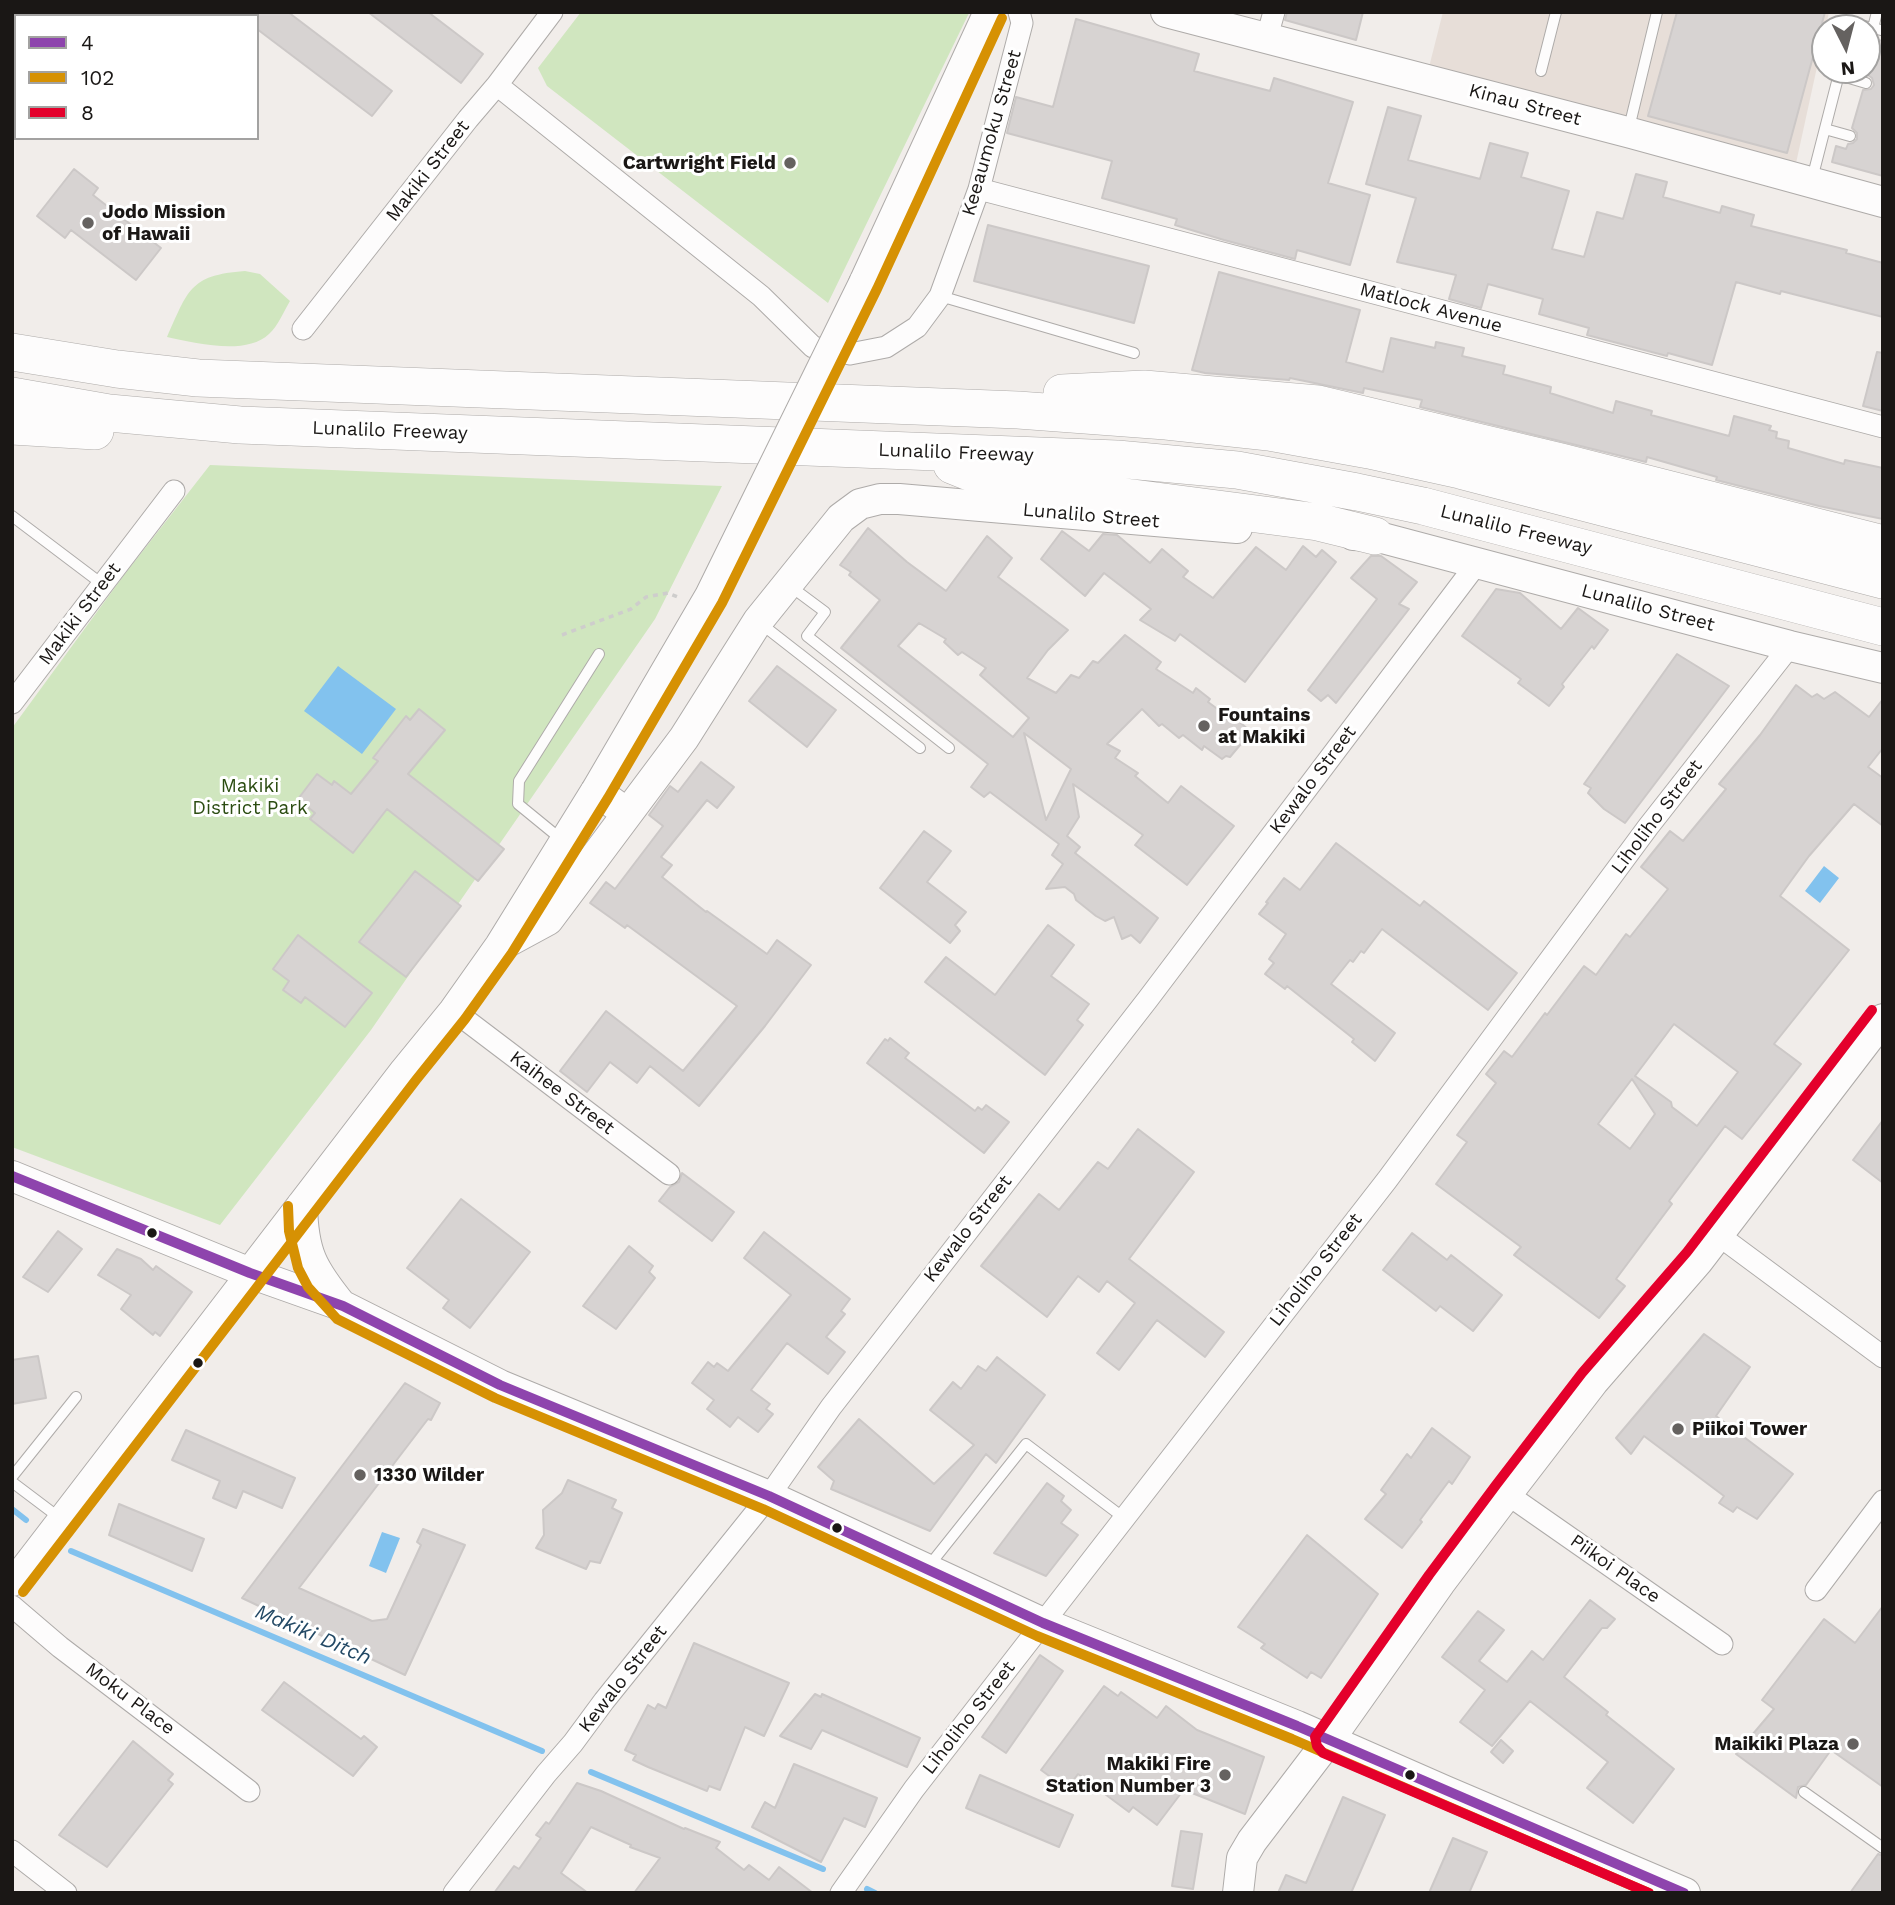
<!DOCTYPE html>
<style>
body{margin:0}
#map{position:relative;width:1895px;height:1905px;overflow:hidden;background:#f1edea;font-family:"Work Sans",sans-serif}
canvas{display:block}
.frame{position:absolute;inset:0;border:14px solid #1a1715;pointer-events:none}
.legend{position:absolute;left:14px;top:14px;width:245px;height:126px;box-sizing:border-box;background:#fff;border:2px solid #a3a2a1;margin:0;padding:9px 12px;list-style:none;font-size:21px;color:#1a1715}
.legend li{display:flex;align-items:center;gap:14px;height:35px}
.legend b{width:35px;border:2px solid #a3a2a1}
.north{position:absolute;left:1811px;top:14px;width:70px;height:70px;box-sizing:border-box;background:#fff;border:2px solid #a3a2a1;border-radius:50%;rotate:174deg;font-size:19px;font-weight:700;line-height:28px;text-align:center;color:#1a1715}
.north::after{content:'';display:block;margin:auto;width:24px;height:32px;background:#656260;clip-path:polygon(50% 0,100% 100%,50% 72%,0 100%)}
</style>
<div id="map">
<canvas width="1895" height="1905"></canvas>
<div class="frame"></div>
<ul class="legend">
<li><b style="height:9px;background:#8e44ad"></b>4</li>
<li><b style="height:9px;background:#d69103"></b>102</li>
<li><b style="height:9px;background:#e4002b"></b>8</li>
</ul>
<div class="north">N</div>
</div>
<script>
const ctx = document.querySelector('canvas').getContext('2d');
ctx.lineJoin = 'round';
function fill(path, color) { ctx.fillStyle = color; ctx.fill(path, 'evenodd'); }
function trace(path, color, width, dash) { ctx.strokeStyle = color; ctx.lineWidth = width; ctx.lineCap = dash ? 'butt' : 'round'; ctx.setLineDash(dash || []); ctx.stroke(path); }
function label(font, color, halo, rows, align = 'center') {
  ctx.font = font + ' "Work Sans",sans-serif'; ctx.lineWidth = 6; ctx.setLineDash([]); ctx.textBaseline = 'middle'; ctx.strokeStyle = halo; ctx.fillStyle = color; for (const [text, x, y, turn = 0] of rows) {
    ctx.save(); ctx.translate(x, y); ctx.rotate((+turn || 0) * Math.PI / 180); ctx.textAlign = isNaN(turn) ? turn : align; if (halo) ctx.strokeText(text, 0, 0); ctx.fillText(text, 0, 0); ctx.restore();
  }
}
fill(new Path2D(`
 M1443 12H1829L1793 177 1426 79Z`), '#e7ded8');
fill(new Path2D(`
 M581 12H969V13L828 303 547 86 538 68Z
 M245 271 260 274 290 301C284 311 278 326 269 334 246 356 196 343 167 337 188 291 189 275 245 271Z
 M210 465 722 486 655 619 371 1030 220 1225 12 1147V728L124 575Z`), '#d0e6bf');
fill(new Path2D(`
 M338 666 396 709 362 754 304 711Z
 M1824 866 1839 878 1820 903 1805 891Z
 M382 1532 400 1538 386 1573 369 1566Z`), '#82c2ee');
trace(new Path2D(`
 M12 1509 26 1520
 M71 1551 542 1751
 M591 1772 823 1869
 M867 1889 875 1893`), '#82c2ee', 6);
const building = new Path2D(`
 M257 12H288L392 91 372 116 257 29Z
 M368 12H428L483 54 461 83Z
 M1287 12H1363L1356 40 1285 20Z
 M1677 12H1825L1787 153 1648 116Z
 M1076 19 1199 54 1194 71 1270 91 1274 78 1353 102 1328 183 1370 195 1350 265 1297 250 1295 259 1224 240 1175 225 1177 219 1102 198 1112 161 1007 133 1016 97 1053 107Z
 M1878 40 1883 41V176L1832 162 1836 146 1846 149 1848 144 1853 143 1857 139V133L1852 128 1863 90 1871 89 1874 85 1872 78 1868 75Z
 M1388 107 1421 116 1408 160 1480 179 1490 143 1528 153 1521 177 1569 191 1552 249 1584 257 1597 212 1623 219 1636 174 1667 182 1663 197 1720 213 1722 206 1754 215 1751 226 1847 250 1846 253 1883 263V317L1781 291 1780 294 1736 282 1712 365 1668 353 1667 356 1587 335 1589 328 1539 314 1543 299 1488 284 1481 308 1449 299 1456 275 1397 262 1416 198 1366 184Z
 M74 169 98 188 93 195 161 248 136 280 71 230 65 238 37 216Z
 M988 225 1149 266 1134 323 974 281Z
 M1219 272 1360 310 1346 362 1383 372 1391 338 1435 348 1436 342 1464 348 1462 356 1505 366 1503 374 1551 387 1550 393 1613 413 1616 401 1652 411 1651 415 1729 436 1734 416 1771 426 1769 430 1777 432 1776 438 1789 441 1788 448 1844 464 1845 460 1883 468V519L1819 506 1716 480 1717 477 1647 457 1646 462 1420 407 1422 400 1364 388 1363 393 1290 378 1289 380 1205 373 1192 370Z
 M1877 352 1883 353V411L1863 406Z
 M868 528 907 562 946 591 987 536 1012 558 998 577 1068 630 1048 650 1027 678 1056 693 1071 675 1079 678 1093 661 1098 663 1125 635 1161 662 1156 669 1193 693 1196 688 1210 699 1208 702 1231 719 1233 716 1251 732 1230 757 1226 756 1222 759 1204 746 1202 750 1183 735 1179 738 1162 724 1159 726 1142 709 1107 744 1120 751 1115 758 1138 773 1135 776 1168 803 1181 786 1234 826 1187 885 1135 845 1143 835 1073 784 1079 817 1067 836 1080 847 1075 853 1158 918 1140 943 1131 935 1122 939 1114 917 1105 921 1096 916 1076 900 1074 894 1065 887 1046 889 1063 864 1052 855 1059 844 990 792 984 797 971 787 988 764 841 648 880 600 849 575 851 572 840 565ZM919 623 946 639 944 642 958 655 962 652 986 668 980 675 1029 718 1013 737 898 646ZM1024 733 1071 769 1046 820Z
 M1062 531 1089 551 1103 534 1117 535 1150 563 1162 549 1188 571 1183 577 1213 598 1256 547 1286 570 1303 546 1316 557 1322 550 1336 562 1245 682 1180 634 1175 641 1140 620 1151 609 1104 573 1085 596 1041 559Z
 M1371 556H1381L1417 582 1399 604 1409 609 1336 703 1328 695 1321 701 1308 690 1377 599 1351 578Z
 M1496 589 1520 593 1561 629 1578 608 1608 630 1594 649 1592 646 1562 684 1564 687 1549 706 1518 683 1521 679 1462 636Z
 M1677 654 1729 686 1625 823 1604 809 1588 793 1591 788 1584 784Z
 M777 666 836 710 807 747 749 701Z
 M1796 685 1812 697 1817 694 1824 699 1835 692 1869 717 1883 699V748L1868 767 1883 778V826L1854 804 1809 856 1780 896 1849 950 1774 1044 1801 1064 1742 1139 1725 1126 1669 1201 1672 1204 1616 1279 1625 1286 1599 1318 1514 1255 1521 1247 1436 1184 1467 1142 1457 1135 1496 1083 1486 1074 1504 1051 1512 1057 1545 1013 1547 1015 1584 966 1596 975 1626 934 1630 937 1668 889 1641 867 1670 831 1683 841 1726 789 1719 784 1760 735ZM1674 1024 1738 1072 1697 1126 1672 1107 1671 1102 1635 1076ZM1632 1079 1655 1114 1630 1149 1598 1124Z
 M419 709 445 730 408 774 504 849 478 881 387 809 353 853 310 819 315 813 298 799 317 774 332 785 334 781 351 794 378 761 373 758 406 716 410 720Z
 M701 762 734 787 717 808 707 800 661 857 672 865 662 877 706 912 707 911 767 954 777 940 811 965 765 1026 699 1106 650 1066 637 1083 610 1062 587 1092 560 1071 606 1011 683 1071 737 1006 627 925 625 928 590 903 606 882 615 889 663 826 649 815 670 786 678 792Z
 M924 831 951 851 927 882 966 912 955 925 960 931 950 943 880 888Z
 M1336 843 1420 906 1424 901 1517 973 1488 1010 1382 929 1364 953 1361 951 1353 962 1350 960 1331 984 1395 1033 1375 1061 1352 1042 1354 1039 1287 986 1285 989 1265 974 1274 963 1269 959 1286 934 1259 914 1268 903 1266 902 1284 878 1300 890Z
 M415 871 461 906 406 977 359 942Z
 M1048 925 1074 945 1051 976 1089 1004 1077 1020 1083 1025 1045 1075 925 982 946 957 995 995Z
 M298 935 372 993 345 1027 305 997 301 1003 283 990 289 981 273 969Z
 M890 1038 909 1053 905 1058 975 1111 978 1107 982 1110 986 1105 1009 1122 984 1153 867 1063 885 1039 888 1041Z
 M1883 1120V1183L1853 1160Z
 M1138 1129 1194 1172 1129 1259 1224 1332 1205 1357 1157 1320 1119 1370 1097 1353 1135 1303 1107 1281 1099 1292 1078 1276 1047 1317 981 1266 1039 1194 1059 1210 1098 1162 1108 1169Z
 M682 1173 734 1212 712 1241 659 1201 670 1187 679 1182Z
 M461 1199 530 1252 470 1328 443 1308 449 1300 407 1268Z
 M58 1231 82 1249 48 1292 23 1277Z
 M764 1232 850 1299 841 1311 845 1314 826 1337 845 1352 828 1374 787 1343 751 1390 770 1404 766 1409 773 1414 758 1432 738 1417 730 1427 707 1409 714 1400 692 1383 708 1362 714 1367 717 1363 728 1371 791 1295 744 1258Z
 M1412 1233 1447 1260 1451 1255 1502 1295 1473 1331 1440 1306 1436 1311 1383 1270Z
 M629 1246 653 1266 649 1272 655 1278 616 1329 583 1306Z
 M117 1249 141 1259 153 1270 156 1266 192 1292 160 1336 155 1332 153 1335 121 1309 131 1295 98 1275Z
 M1704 1334 1750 1367 1716 1416 1793 1474 1757 1519 1737 1507 1733 1512 1719 1503 1724 1496 1644 1436 1631 1454 1616 1438Z
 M38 1356 46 1398 12 1404V1360Z
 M997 1357 1045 1395 996 1463 986 1454 930 1531 831 1489 834 1481 818 1467 859 1419 934 1484 974 1445 930 1410 953 1382 961 1389 978 1366 986 1371Z
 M405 1383 440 1403 431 1420 428 1419 299 1588 372 1621 387 1619 421 1545 417 1542 423 1529 465 1545 405 1675 242 1598Z
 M1432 1428 1470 1457 1452 1484 1449 1481 1420 1520 1422 1522 1402 1548 1365 1519 1386 1494 1381 1490 1407 1454 1411 1458Z
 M186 1430 295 1478 282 1508 243 1491 236 1508 213 1498 220 1481 172 1460Z
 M568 1480 616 1500 612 1508 622 1513 600 1563 590 1561 586 1569 536 1548 544 1535 543 1510 562 1493Z
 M1047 1483 1064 1496 1061 1501 1071 1510 1061 1523 1078 1535 1046 1576 994 1553Z
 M119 1504 204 1539 192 1571 109 1535Z
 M1307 1535 1378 1594 1321 1678 1311 1672 1307 1678 1261 1648 1265 1644 1238 1627Z
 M1590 1600 1615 1619 1607 1628H1602L1564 1677 1608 1712 1606 1715 1674 1769 1633 1823 1587 1788 1608 1762 1530 1701 1492 1746 1460 1722 1485 1690 1442 1657 1478 1611 1504 1630 1479 1661 1507 1682 1532 1651 1543 1660Z
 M1883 1606V1787L1831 1750 1806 1785 1798 1787 1796 1798 1736 1754 1774 1709 1762 1700 1824 1619 1855 1643Z
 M694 1643 789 1683 764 1736 745 1727 720 1790 709 1786 707 1791 648 1767 633 1760 636 1755 625 1750 648 1705 655 1709 658 1704 666 1708Z
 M1040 1655 1063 1671 1006 1753 982 1737Z
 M284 1682 361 1739 364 1736 377 1747 353 1776 262 1710Z
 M1104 1686 1118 1696 1121 1692 1157 1718 1166 1706 1197 1730 1264 1757 1245 1814 1187 1791 1188 1784 1157 1825 1133 1807 1129 1812 1078 1774 1067 1789 1041 1770Z
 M815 1694 821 1697 822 1694 920 1738 907 1767 822 1730 811 1749 780 1736Z
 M1501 1740 1513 1751 1503 1763 1491 1752Z
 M133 1741 173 1774 168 1780 173 1784 107 1867 59 1835Z
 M794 1764 877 1798 865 1827 844 1818 821 1862 752 1827 765 1802 775 1808Z
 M980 1775 1073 1815 1059 1847 966 1808Z
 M577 1783 601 1791 684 1829 685 1828 720 1842 716 1848 744 1870 749 1865 769 1880 779 1867 813 1893H634L660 1858 630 1847 631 1845 591 1827 561 1873 588 1893H494L514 1866 519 1869 541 1838 536 1835 546 1822 549 1824Z
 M1343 1797 1385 1815 1351 1893H1278L1286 1875 1306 1883Z
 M1181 1831 1202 1834 1193 1889 1172 1886Z
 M1453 1838 1487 1852 1469 1893H1429Z
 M1878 1854 1883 1856V1893H1850Z`);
fill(building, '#d7d3d2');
trace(building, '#ccc8c7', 2);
const service = new Path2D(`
 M1851 28 1852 23 1881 30
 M1873 28 1877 12
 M1541 71 1556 12
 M1839 75 1866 83
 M1825 129 1850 136
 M1628 132 1657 12
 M1812 179 1840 70
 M940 296 1134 353
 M12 516 102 584
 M790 586 825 612 807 636 949 748
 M760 623 920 748
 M562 840 518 804 519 781 599 654
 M12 1477 76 1397
 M12 1482 61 1519
 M928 1567 1026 1444 1124 1518
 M1804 1792 1883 1848`);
const minor = new Path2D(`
 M1267 37 1274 12
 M497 85 761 296 813 347 850 354 886 347 917 327 940 296 979 189 1022 23 1019 12
 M979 189 1883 427
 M303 329 468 119 497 85 552 12
 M12 703 174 491
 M454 1011 669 1174
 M1717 1234 1883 1357
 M1507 1494 1722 1644
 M1816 1590 1883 1501
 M12 1606 60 1647 249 1791
 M12 1851 66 1893
 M454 1893 546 1774 573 1743 604 1701 769 1496 831 1407 1148 999 1478 562
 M841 1893 914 1789 1387 1180 1648 827 1790 646`);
const tertiary = new Path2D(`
 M12 1583 250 1273`);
const secondary = new Path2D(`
 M1166 12 1631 133 1883 202
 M864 283 989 12
 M1353 535 1375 536 1790 646 1883 668
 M500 946 548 920 684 738 758 621 841 518 860 504 880 499H899L1237 528
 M12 1176 250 1273 343 1306 500 1385 769 1496 1043 1623 1297 1726 1445 1791 1685 1893
 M302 1205C303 1253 312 1269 342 1306
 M250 1273 405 1071 454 1011 500 946 596 791 627 813
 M1238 1893 1242 1858 1252 1841 1329 1740 1440 1583 1507 1494 1593 1382 1698 1261 1883 1019`);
const motorway = new Path2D(`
 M12 352 117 369 198 378 1018 410 1166 421 1269 432 1369 450 1460 470 1883 580
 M1062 393 1144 389 1318 404 1561 462 1883 544
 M12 396 109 413 240 425 1117 459 1237 470 1357 492 1423 506 1883 627
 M12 426 95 431
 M952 465 987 479 1318 522 1375 536`);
trace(service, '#aeaba9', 12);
trace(minor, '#aeaba9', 23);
trace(tertiary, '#aeaba9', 28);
trace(secondary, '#aeaba9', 32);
trace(motorway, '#aeaba9', 38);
trace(new Path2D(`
 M562 635 631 609 646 597 668 593 680 598`), '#cecdcc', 3.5, [5, 5]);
trace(service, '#fdfcfc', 10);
trace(minor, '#fdfcfc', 21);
trace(tertiary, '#fdfcfc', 26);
trace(secondary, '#fdfcfc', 30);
trace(motorway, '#fdfcfc', 37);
const secondaryBridge = new Path2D(`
 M596 791 710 596 864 283`);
trace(secondaryBridge, '#aeaba9', 32, []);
trace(secondaryBridge, '#fdfcfc', 30);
trace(new Path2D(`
 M12 1176 250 1273 343 1306 500 1385 769 1496 1043 1623 1297 1726 1684 1893`), '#8e44ad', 10);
trace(new Path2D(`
 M288 1206 289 1231 298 1268 308 1287 337 1319 495 1398 763 1509 1037 1636 1292 1739 1649 1893
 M23 1592 416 1080 465 1019 512 953 608 798 722 603 877 289 1002 18`), '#d69103', 10);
trace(new Path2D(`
 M1649 1893 1323 1753 1317 1746 1315 1737 1429 1575 1496 1485 1582 1373 1687 1252 1872 1010`), '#e4002b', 10);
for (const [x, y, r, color] of [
 [790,163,7,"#656260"],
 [88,223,7,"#656260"],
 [1204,726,7,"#656260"],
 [152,1233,6,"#1a1715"],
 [198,1363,6,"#1a1715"],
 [1678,1429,7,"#656260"],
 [360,1475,7,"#656260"],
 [837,1528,6,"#1a1715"],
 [1853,1744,7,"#656260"],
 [1225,1775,7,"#656260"],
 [1410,1775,6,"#1a1715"]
]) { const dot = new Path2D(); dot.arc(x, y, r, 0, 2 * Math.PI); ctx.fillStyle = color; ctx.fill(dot); trace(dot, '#fff', 2.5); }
label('19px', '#1a1715', '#fff', [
 ["Kinau Street",1525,105,15],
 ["Keeaumoku Street",992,133,-74],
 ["Makiki Street",428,171,-52],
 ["Matlock Avenue",1431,308,15],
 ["Lunalilo Freeway",390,431,2],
 ["Lunalilo Freeway",956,453,2],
 ["Lunalilo Street",1091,516,5],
 ["Lunalilo Freeway",1516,530,14],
 ["Lunalilo Street",1648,608,15],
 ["Makiki Street",80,614,-53],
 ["Kewalo Street",1313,780,-53],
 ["Liholiho Street",1657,817,-53],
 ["Kaihee Street",562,1093,37],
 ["Kewalo Street",968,1229,-52],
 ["Liholiho Street",1316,1270,-52],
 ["Piikoi Place",1615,1569,35],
 ["Kewalo Street",623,1679,-52],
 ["Moku Place",130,1699,37],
 ["Liholiho Street",969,1718,-52]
]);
label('bold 19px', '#1a1715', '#fff', [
 ["Cartwright Field",776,163,"right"],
 ["Jodo Mission",102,212],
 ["of Hawaii",102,234],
 ["Fountains",1218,715],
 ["at Makiki",1218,737],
 ["Piikoi Tower",1692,1429],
 ["1330 Wilder",374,1475],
 ["Maikiki Plaza",1839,1744,"right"],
 ["Makiki Fire",1211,1764,"right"],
 ["Station Number 3",1211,1786,"right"]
], 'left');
label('19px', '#2b4c11', '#fff', [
 ["Makiki",250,786],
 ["District Park",250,808]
]);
label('italic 21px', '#234965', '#fff', [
 ["Makiki Ditch",313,1635,23]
]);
</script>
